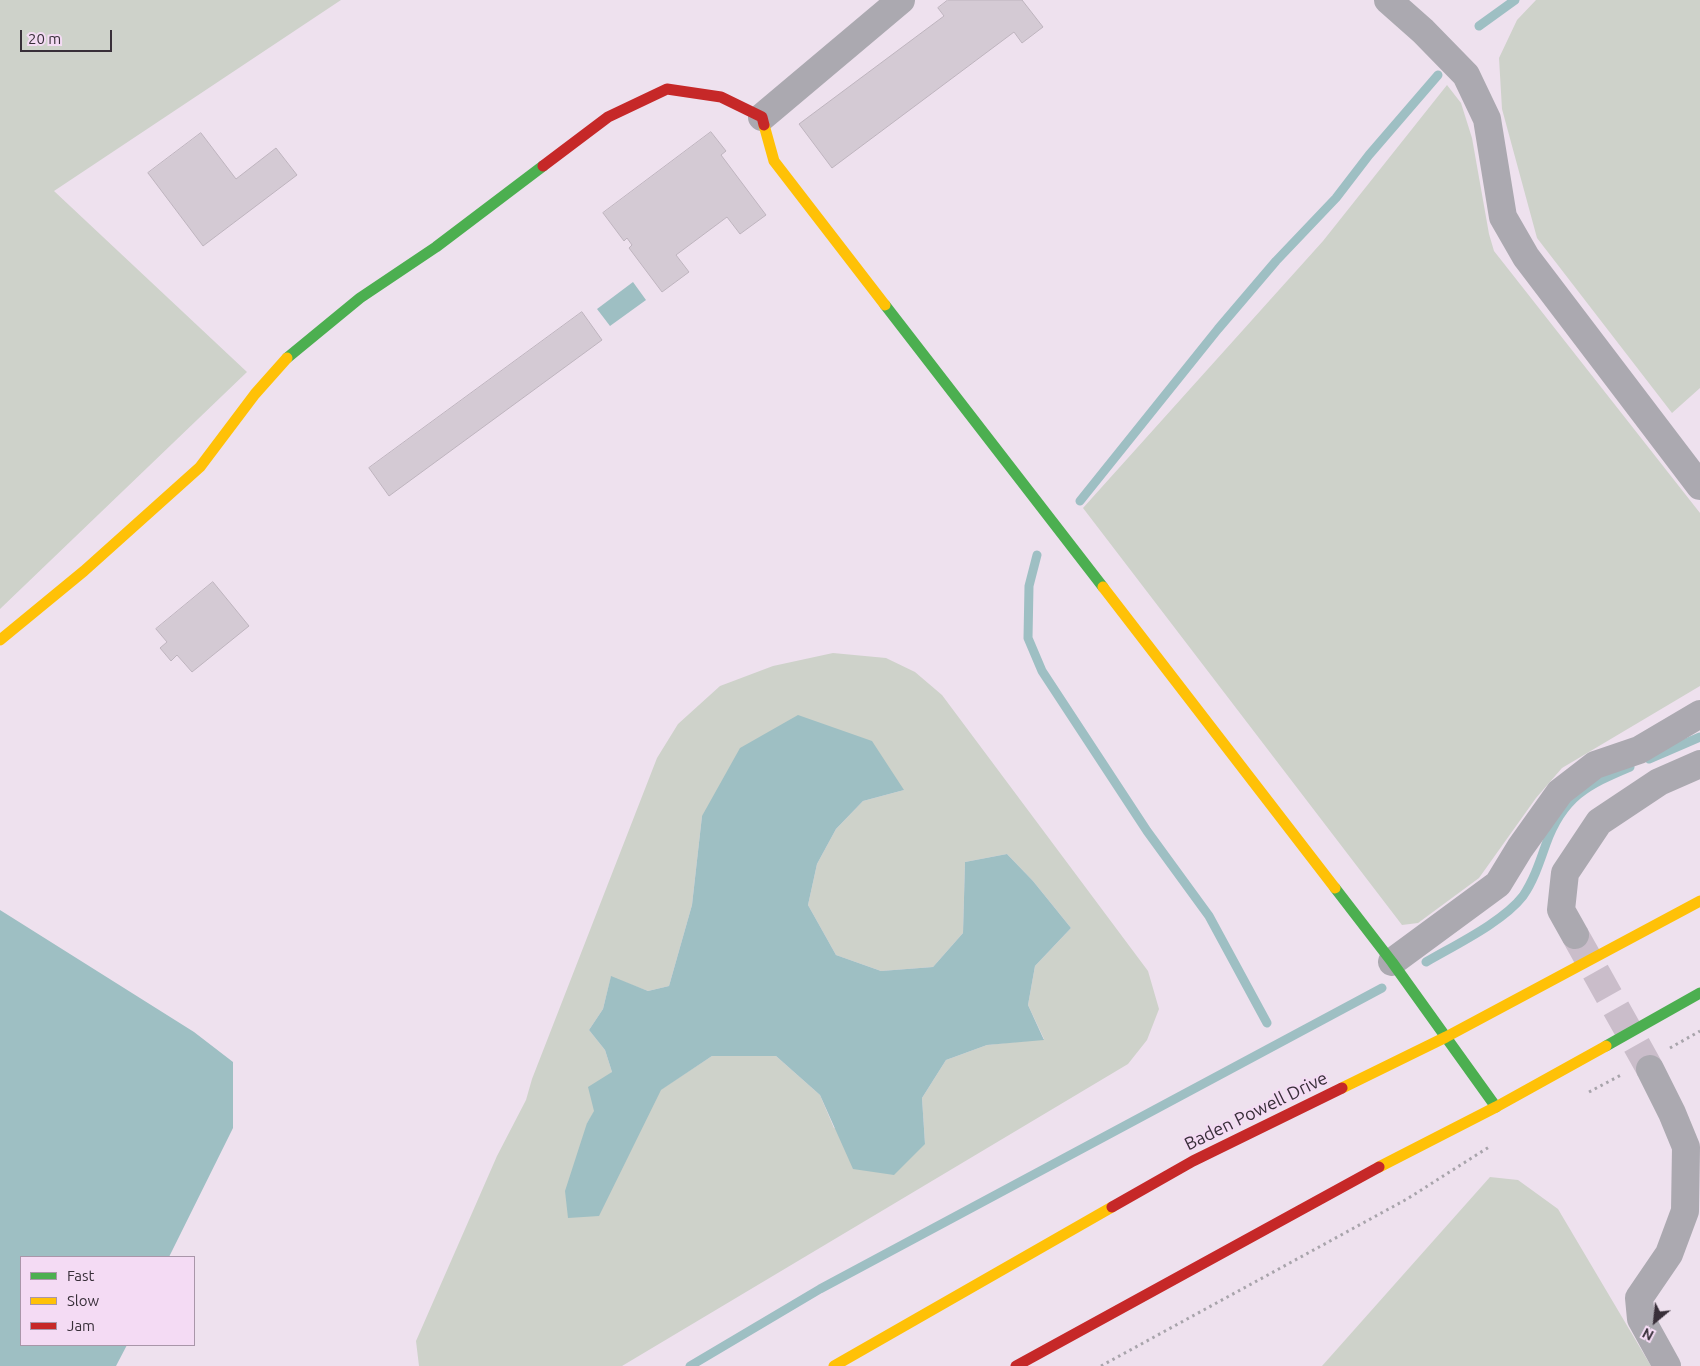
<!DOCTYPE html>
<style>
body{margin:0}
#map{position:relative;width:1700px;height:1366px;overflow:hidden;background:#eee1ee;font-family:Ubuntu,sans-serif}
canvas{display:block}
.legend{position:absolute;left:20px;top:1256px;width:175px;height:90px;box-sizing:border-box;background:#f4dbf4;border:1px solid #a996a9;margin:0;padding:6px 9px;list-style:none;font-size:15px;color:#382f39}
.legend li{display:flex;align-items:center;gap:10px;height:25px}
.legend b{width:25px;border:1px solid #a996a9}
.north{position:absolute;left:1630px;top:1296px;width:50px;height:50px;-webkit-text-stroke:4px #f4dbf4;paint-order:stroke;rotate:208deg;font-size:14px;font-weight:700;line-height:20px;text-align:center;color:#382f39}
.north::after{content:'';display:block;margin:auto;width:18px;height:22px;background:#382f39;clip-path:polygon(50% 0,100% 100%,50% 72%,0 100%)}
.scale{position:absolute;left:20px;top:30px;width:92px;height:22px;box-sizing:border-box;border:2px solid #382f39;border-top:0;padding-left:6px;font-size:15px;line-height:18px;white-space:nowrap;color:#382f39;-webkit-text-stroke:4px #f4dbf4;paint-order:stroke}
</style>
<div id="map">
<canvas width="1700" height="1366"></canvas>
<ul class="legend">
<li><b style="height:6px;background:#4caf50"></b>Fast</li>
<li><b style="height:6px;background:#ffc107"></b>Slow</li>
<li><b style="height:6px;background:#c62828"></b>Jam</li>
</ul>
<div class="north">N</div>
<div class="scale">20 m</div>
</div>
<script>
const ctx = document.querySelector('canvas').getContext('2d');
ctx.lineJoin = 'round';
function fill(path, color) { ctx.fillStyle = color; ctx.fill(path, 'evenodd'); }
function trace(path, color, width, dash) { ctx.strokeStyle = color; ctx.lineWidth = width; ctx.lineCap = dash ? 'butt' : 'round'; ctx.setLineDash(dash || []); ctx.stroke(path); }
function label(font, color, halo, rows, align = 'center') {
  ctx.font = font + ' Ubuntu,sans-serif'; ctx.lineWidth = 4; ctx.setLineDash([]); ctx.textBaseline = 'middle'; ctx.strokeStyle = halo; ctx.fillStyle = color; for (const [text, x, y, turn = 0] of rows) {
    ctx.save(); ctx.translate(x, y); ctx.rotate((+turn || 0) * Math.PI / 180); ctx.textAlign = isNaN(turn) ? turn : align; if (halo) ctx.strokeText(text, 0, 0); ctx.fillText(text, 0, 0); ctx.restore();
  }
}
fill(new Path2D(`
 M0 0H341L54 191 247 372 0 609Z
 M1536 0H1700V388L1672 413 1537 238 1502 109 1499 58 1517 20Z
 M1447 85 1461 103 1472 138 1489 234 1494 251 1700 513V686L1562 768 1536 798 1479 878 1418 923 1402 925 1083 508 1323 241Z
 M833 653 886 658 915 672 942 695 1148 971 1159 1009 1147 1040 1128 1064 622 1366H419L416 1341 497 1156 526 1100 532 1079 657 758 678 724 720 686 773 666ZM904 790 863 801 836 829 817 864 808 905 836 955 881 971 933 967 963 933 965 862 1007 854 1033 881 1071 928 1035 966 1028 1005 1044 1039 987 1045 946 1060 922 1098 925 1144 834 1128 820 1095 776 1056H712L660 1090 630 1148 587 1123 595 1111 612 1072 605 1050 589 1030 603 1009 611 977 648 991 669 986 692 905 702 816Z
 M1490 1177 1518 1180 1558 1209 1651 1366H1322Z`), '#ced2ca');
fill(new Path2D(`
 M633 282 646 300 610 326 597 309Z
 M798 715 872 741 904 790 863 801 836 829 817 864 808 905 836 955 881 971 933 967 963 933 965 862 1007 854 1033 881 1071 928 1035 966 1028 1005 1044 1040 987 1045 946 1060 922 1098 925 1144 894 1175 853 1169 820 1095 776 1056H712L661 1090 599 1216 568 1218 565 1191 587 1123 594 1111 588 1087 612 1072 605 1050 589 1030 603 1009 611 976 648 991 669 986 692 905 702 816 740 748Z
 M0 910 194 1032 233 1062V1128L169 1257H21V1345H127L116 1366H0Z`), '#9ebfc3');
trace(new Path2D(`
 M1479 26 1515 0
 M1080 501 1218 329 1276 261 1336 198 1369 155 1438 75
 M1037 555 1029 586 1028 638 1042 671 1147 831 1209 916 1267 1023
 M1649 759 1700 737
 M1426 962C1455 945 1503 922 1523 896 1534 880 1540 861 1546 844 1563 797 1587 785 1630 767
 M690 1366 820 1289 1382 988`), '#9ebfc3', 9);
const building = new Path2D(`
 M948 0H1022L1043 27 1022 43 1014 32 832 168 799 124 944 16 938 8Z
 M711 132 726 151 721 155 766 215 740 234 727 217 676 255 689 272 662 292 629 248 632 245 627 238 624 241 603 213Z
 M201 133 236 179 276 148 297 175 203 246 148 173Z
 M582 312 602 340 389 496 369 468Z
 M213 582 249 626 192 672 177 655 171 661 160 648 167 642 156 629Z`);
fill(building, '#d4cad4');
trace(building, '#beb4be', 1);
trace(new Path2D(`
 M1575 935 1650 1069`), '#cabdca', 28, [28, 14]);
trace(new Path2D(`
 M1670 1048 1700 1031
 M1589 1092 1623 1074
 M1101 1366 1407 1199 1489 1147`), '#a8a4ab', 3, [2.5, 4]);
trace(new Path2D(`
 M1388 0 1423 31 1466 75 1487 119 1503 217 1526 257 1700 486
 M762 117 901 0
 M1575 935 1561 910 1565 873 1599 822 1659 782 1700 764
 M1392 962 1498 884 1520 848 1560 792 1595 765 1639 750 1700 714
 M1650 1069 1672 1113 1686 1147 1685 1211 1669 1254 1639 1298 1641 1319 1667 1366`), '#aba9b0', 28);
trace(new Path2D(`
 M885 305 1103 587
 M287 358 360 298 436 247 543 166
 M1335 888 1392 962 1496 1107
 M1606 1046 1700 993`), '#4caf50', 11);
trace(new Path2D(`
 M764 125 774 161 885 305
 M1103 587 1335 888
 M0 640 84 571 200 467 255 394 287 358
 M1342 1088 1446 1037 1700 901
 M1379 1167 1496 1107 1606 1046
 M834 1366 1112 1207`), '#ffc107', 11);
trace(new Path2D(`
 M543 166 608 117 667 89 721 97 762 117 764 125
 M1112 1207 1193 1161 1342 1088
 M1016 1366 1379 1167`), '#c62828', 11);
label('18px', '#382f39', '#f4dbf4', [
 ["Baden Powell Drive",1256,1111,-26]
]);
</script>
